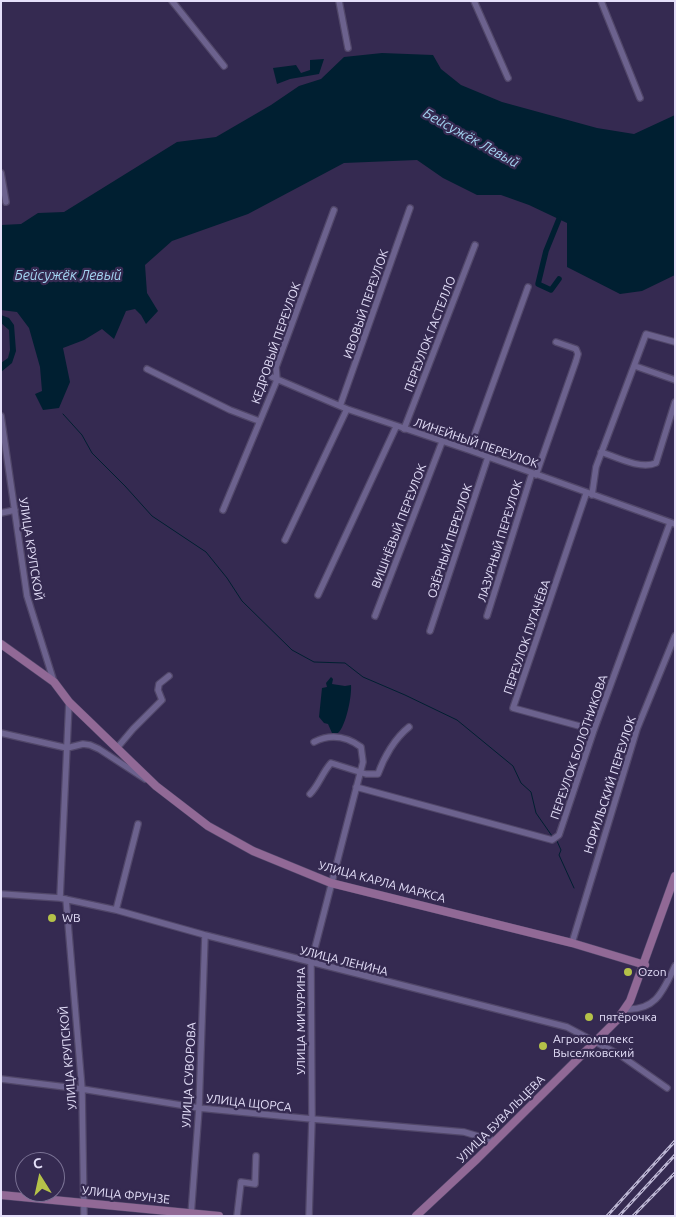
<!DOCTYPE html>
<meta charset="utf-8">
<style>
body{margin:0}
#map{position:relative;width:676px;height:1217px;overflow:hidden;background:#352a51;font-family:Ubuntu,sans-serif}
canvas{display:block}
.frame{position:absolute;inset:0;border:2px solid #e5e0fa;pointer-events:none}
.north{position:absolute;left:15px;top:1152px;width:50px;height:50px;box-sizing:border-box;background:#352a51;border:1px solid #7b7395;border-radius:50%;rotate:350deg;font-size:14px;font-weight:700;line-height:20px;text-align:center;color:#e5e0fa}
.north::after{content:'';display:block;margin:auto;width:18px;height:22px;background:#b5c249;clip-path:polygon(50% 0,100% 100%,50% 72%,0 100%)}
</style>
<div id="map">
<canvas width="676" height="1217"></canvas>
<div class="frame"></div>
<div class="north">С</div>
</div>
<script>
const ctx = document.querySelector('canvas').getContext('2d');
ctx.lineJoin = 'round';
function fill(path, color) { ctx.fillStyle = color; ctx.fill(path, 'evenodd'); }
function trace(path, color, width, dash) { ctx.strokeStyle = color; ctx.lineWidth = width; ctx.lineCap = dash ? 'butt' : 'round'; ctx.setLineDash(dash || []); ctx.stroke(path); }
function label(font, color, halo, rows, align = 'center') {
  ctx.font = font + ' Ubuntu,sans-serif'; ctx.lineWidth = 4.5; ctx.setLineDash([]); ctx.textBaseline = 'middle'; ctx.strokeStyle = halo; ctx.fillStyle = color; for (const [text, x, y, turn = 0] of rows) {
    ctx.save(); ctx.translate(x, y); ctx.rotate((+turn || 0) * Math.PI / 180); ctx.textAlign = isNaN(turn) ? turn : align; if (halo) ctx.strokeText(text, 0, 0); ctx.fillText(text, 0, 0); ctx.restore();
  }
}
fill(new Path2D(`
 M382 53 433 55 441 69 461 85 502 102 597 128 634 134 675 115V275L642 291 620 294 567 267V223L529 205 501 195H477L443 178 417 160 344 163 248 214 172 241 145 265 147 293 158 311 146 324 141 315 135 309 126 311 114 339 102 329 84 340 63 348 70 382 59 408 43 410 35 394 42 391 40 367 29 328 17 312 1 310V225L21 224 38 213 64 212 177 142 216 137 271 105 299 86 321 79 344 57Z
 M324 59 319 74 290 79 277 84 273 68 296 65 301 73 310 70V60Z
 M1 315 9 318 14 325 16 351 12 363 1 372V363L8 358 10 350 9 330 1 323Z
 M331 677 333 679 332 684 345 686 351 685C352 696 346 726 338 733H332L328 724 324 723 319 717 322 688 327 687 326 683Z`), '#001f31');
trace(new Path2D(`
 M63 414 82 435 92 453 125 486 152 516 206 552 227 578 242 601 292 650 314 662 345 663 363 677 405 695 457 720 513 766 521 783 531 792 536 813 552 836
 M557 841 561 850 559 855 574 888`), '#001f31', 1);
trace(new Path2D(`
 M559 219 546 251 538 284 551 290 559 279`), '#001f31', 5.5);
const street = new Path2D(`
 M172 1 224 66
 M339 1 348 48
 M474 1 508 78
 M601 1 640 98
 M1 173 6 202
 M635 366 675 380
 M147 369 230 410 259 421
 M272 377 347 409 469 450 675 524
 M340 406 410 208
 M1 416 27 596 54 682
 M404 429 475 245
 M469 450 528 287
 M601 452C616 457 641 470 656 463L675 402
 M536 475 576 361 578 354 576 349 556 342
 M586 494 513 708 594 730
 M592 495 596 467 646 334 675 342
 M223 510 277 380 276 367 334 210
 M1 513 15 510
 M285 540 347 409
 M318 595 396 427
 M375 616 442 442
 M487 616 532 473
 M430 631 488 457
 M1 733 67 748 83 744 90 745 99 749 145 779
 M117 748 133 729 162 700 158 690 159 684 169 676
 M356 787 552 840 559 835 594 730 670 523
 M310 794C319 785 322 773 331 763L366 774H378C384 757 395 738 409 727
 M1 894 60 898 116 910 205 935 567 1027 620 1055 667 1088
 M60 898 69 702
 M66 899 82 1089 84 1216
 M116 910 138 824
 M572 943 637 729 675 636
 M625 1009C656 1011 663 991 675 966
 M1 1079 82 1089 199 1108 312 1119 464 1132 495 1141
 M191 1215 199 1108 205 935
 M237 1216 241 1182 255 1184 256 1156
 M309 1216 312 1119 311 963 363 762 361 747C346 736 330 734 314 742`);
const secondary = new Path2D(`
 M1 644 54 682 69 702 156 786 208 826 253 851 331 883 572 943 645 965
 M1 1195 219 1216
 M416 1216 477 1159 617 1020 630 1001 675 876`);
trace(street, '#514769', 8);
trace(secondary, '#514769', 9);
trace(street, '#6c628e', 5.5);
trace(secondary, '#916996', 8);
const rail = new Path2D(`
 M607 1216 675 1141
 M619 1216 675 1155
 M633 1216 675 1173`);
trace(rail, '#bdb7d4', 3);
trace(rail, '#352a51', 1, [4]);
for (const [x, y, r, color] of [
 [52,918,5,"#b5c249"],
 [628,972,5,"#b5c249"],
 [589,1017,5,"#b5c249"],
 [543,1046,5,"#b5c249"]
]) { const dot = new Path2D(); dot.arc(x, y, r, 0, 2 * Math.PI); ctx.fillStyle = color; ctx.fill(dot); trace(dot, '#352a51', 2); }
label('12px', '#e5e0fa', '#352a51', [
 ["ИВОВЫЙ ПЕРЕУЛОК",366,304,-71],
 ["ПЕРЕУЛОК ГАСТЕЛЛО",430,334,-69],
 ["КЕДРОВЫЙ ПЕРЕУЛОК",276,343,-71],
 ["ЛИНЕЙНЫЙ ПЕРЕУЛОК",476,443,19],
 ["ВИШНЁВЫЙ ПЕРЕУЛОК",399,526,-69],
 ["ОЗЁРНЫЙ ПЕРЕУЛОК",450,541,-72],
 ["ЛАЗУРНЫЙ ПЕРЕУЛОК",500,541,-73],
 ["УЛИЦА КРУПСКОЙ",31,549,81],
 ["ПЕРЕУЛОК ПУГАЧЁВА",527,637,-71],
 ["ПЕРЕУЛОК БОЛОТНИКОВА",579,747,-71],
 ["НОРИЛЬСКИЙ ПЕРЕУЛОК",610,785,-72],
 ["УЛИЦА КАРЛА МАРКСА",382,882,15],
 ["УЛИЦА ЛЕНИНА",344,961,14],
 ["УЛИЦА МИЧУРИНА",301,1021,-90],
 ["УЛИЦА КРУПСКОЙ",68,1058,-95],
 ["УЛИЦА СУВОРОВА",189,1075,-87],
 ["УЛИЦА ЩОРСА",249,1103,6],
 ["УЛИЦА БУВАЛЬЦЕВА",501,1119,-45],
 ["УЛИЦА ФРУНЗЕ",126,1195,6]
]);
label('12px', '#e5e0fa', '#352a51', [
 ["WB",62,918],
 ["Ozon",638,972],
 ["пятёрочка",599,1017],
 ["Агрокомплекс",553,1039],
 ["Выселковский",553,1053]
], 'left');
label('italic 14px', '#a3d3f0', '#352a51', [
 ["Бейсужёк Левый",471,138,29],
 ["Бейсужёк Левый",68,275]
]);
</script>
